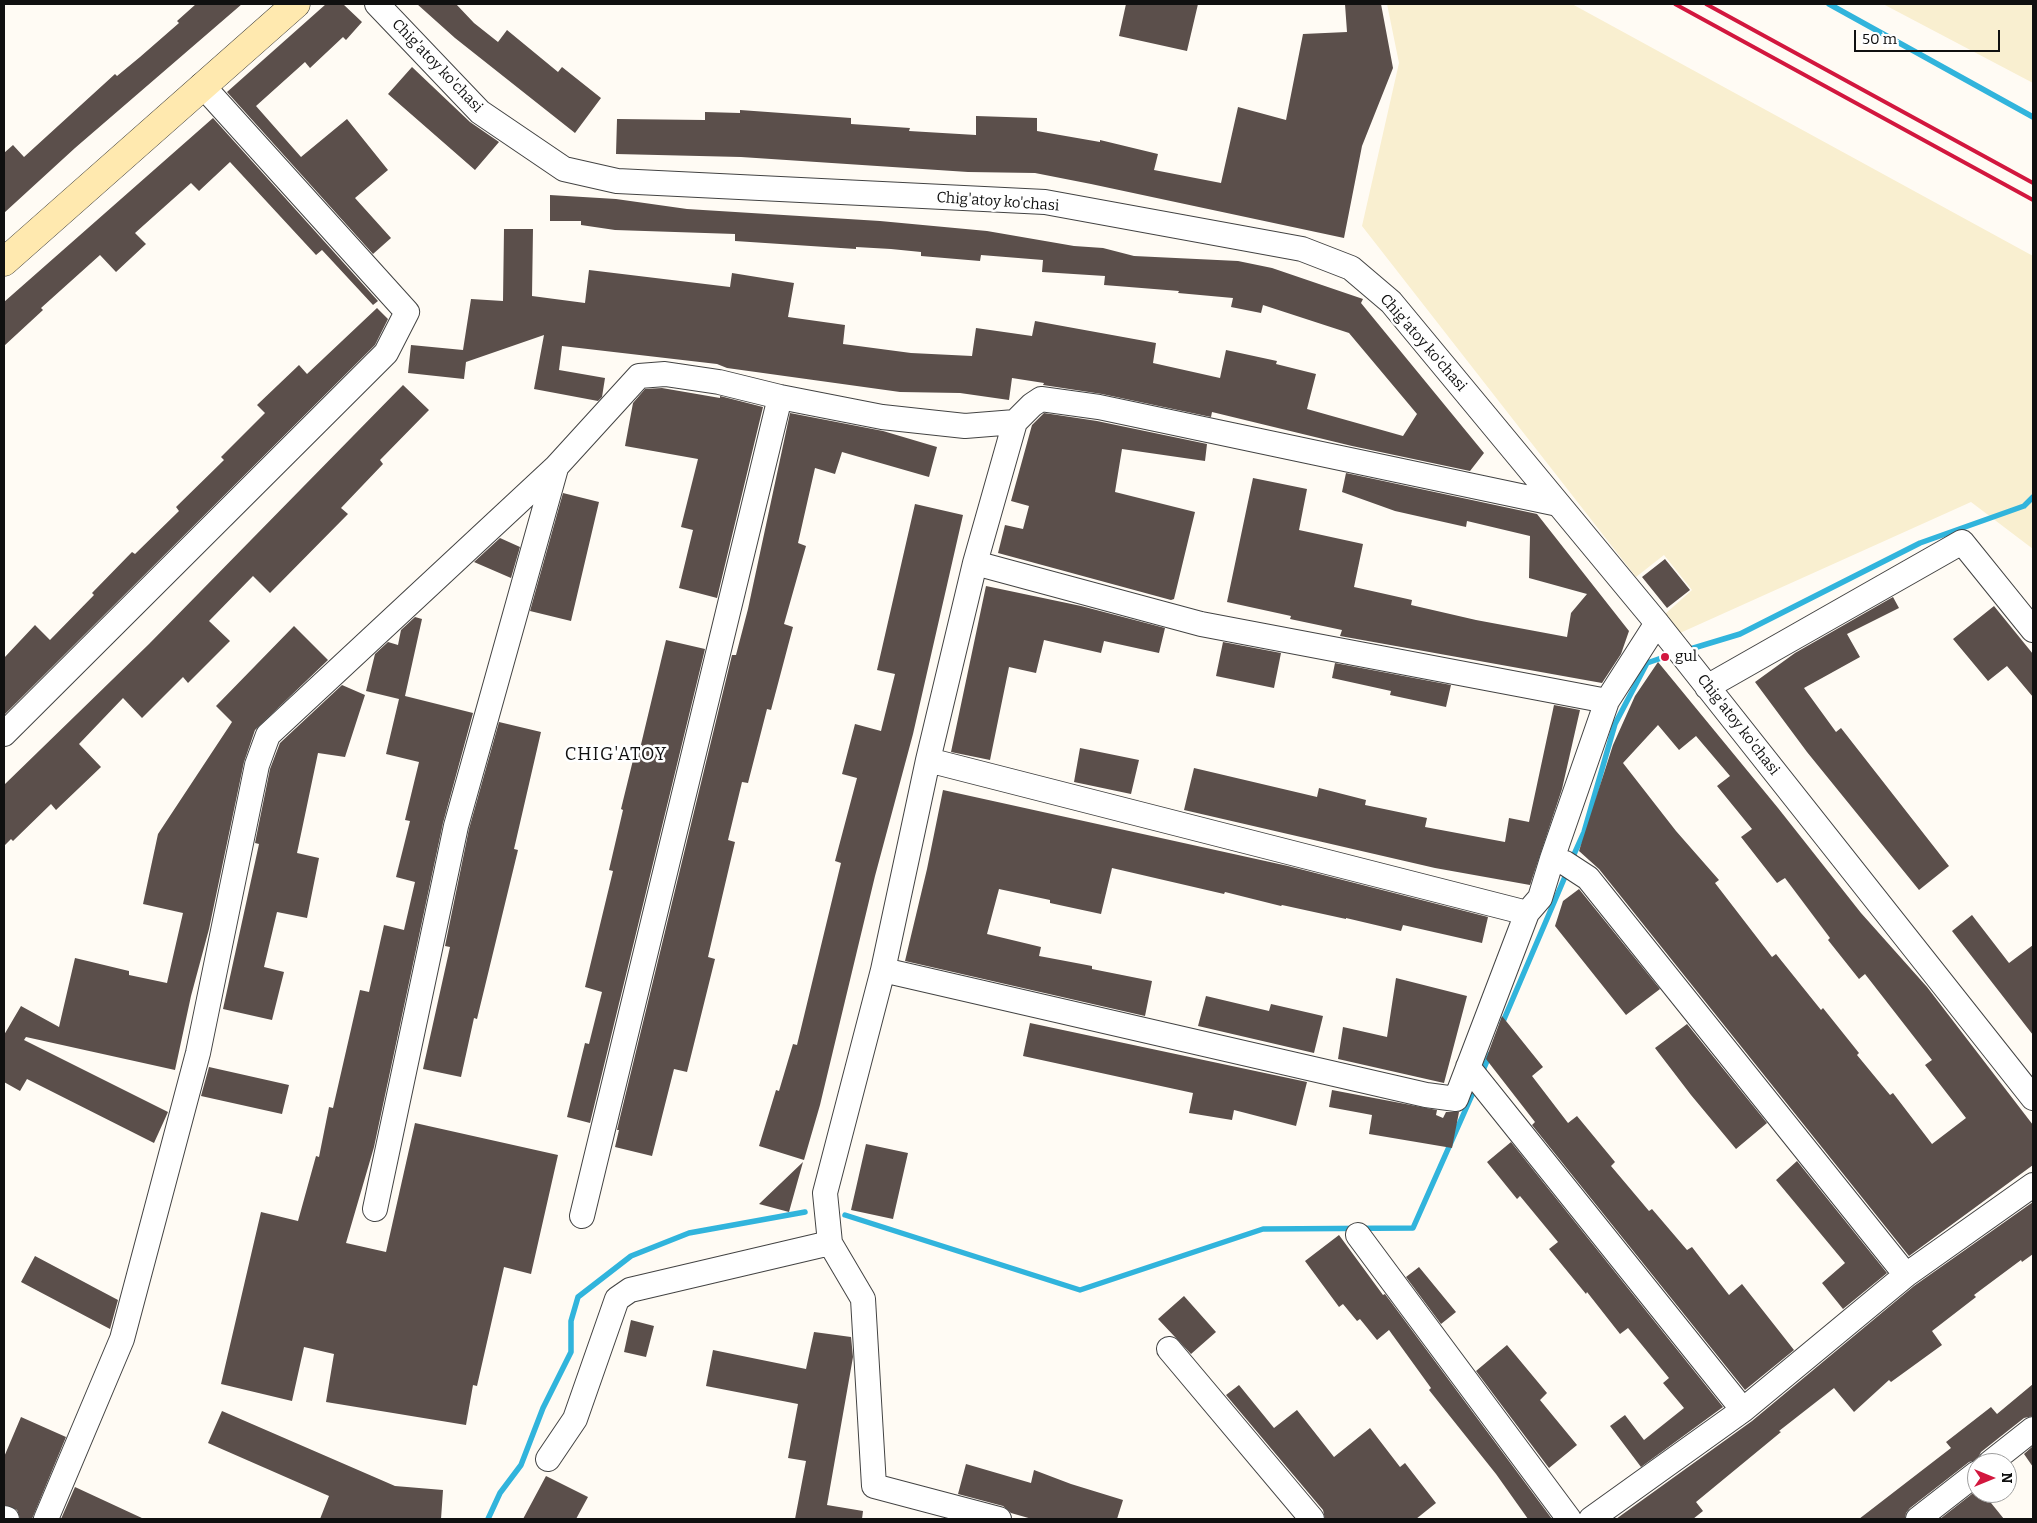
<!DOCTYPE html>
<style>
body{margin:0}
#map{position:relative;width:2037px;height:1523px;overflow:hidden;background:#fffbf4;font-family:Bitter,serif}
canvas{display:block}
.frame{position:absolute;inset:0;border:5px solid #101010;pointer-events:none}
.north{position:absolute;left:1967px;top:1453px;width:50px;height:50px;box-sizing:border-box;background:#fff;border:1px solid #9f9f9f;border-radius:50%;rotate:90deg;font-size:14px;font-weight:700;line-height:20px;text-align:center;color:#101010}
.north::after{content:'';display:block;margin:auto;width:18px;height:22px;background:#d2173e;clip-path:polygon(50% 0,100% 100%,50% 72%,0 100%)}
.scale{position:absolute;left:1854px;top:30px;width:146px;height:22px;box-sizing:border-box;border:2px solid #101010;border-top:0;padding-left:6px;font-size:15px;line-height:18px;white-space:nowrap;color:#101010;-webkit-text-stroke:4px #fff;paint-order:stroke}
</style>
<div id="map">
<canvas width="2037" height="1523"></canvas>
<div class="frame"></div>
<div class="north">N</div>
<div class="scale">50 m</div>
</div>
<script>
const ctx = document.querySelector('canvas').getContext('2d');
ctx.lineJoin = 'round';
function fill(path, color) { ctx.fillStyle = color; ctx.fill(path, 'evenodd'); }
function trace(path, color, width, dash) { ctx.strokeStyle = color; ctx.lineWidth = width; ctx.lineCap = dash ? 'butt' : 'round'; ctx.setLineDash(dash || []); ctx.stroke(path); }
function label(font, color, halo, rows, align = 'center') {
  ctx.font = font + ' Bitter,serif'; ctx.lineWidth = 5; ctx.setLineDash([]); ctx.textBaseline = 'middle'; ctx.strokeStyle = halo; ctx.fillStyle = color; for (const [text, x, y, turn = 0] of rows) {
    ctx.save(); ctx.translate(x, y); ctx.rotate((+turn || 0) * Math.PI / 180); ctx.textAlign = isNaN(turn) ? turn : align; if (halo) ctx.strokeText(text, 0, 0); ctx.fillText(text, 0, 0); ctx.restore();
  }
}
fill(new Path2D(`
 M1387 4H1572L2033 256V549L1971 502 1680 633 1665 614 1692 590 1664 555 1636 577 1362 226 1399 63Z
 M1883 4H2033V83Z`), '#f9efd0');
trace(new Path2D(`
 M1829 4 2033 117
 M1687 650 1740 634 1920 543 2024 506 2033 497
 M1571 861 1584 832 1615 724 1647 663 1673 654
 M1502 1024 1567 872
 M1481 1075 1490 1054
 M845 1215 1080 1290 1263 1229 1413 1228 1476 1086
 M488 1519 500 1493 521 1465 543 1408 571 1352V1321L578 1297 631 1256 689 1233 805 1212`), '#31b4dc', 5.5);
fill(new Path2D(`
 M196 4H242L75 148 4 213V153L13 145 24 157 115 74 117 76 140 57 179 23 177 21Z
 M326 4H343L362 22 346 40 343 37 310 68 305 62 256 106 301 157 347 119 388 170 355 198 391 238 373 254 227 92Z
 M417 4H456L474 23 498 42 507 30 558 72 562 67 601 98 575 133 455 38Z
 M1126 4H1198L1187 51 1119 36Z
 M1345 4H1381L1393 68 1362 146 1344 238 1091 184 1035 173 968 172 741 157 616 154 617 119 705 120V112L740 113V110L851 118V124L910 128 909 131 976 135V116L1037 118V131L1100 142V140L1158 154 1154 170 1221 183 1238 107 1286 120 1303 34 1347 32Z
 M412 67 470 122 499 142 475 170 388 94Z
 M213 118 378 301 373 305 322 250 316 255 230 162 199 191 191 183 135 233 146 244 116 272 100 255 41 308 43 310 4 346V302Z
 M550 195 616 199 687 209 880 221 987 231 1074 246 1103 248 1134 256 1238 261 1272 268 1363 299 1361 303 1484 453 1470 471 1352 446 1212 412 1211 417 1102 394 1043 385 1044 383 1012 378 1009 400 960 393 900 392 727 368 717 364 562 346 559 370 605 378 602 397 598 401 534 389 544 335 466 362 464 379 408 373 411 345 463 350 471 299 503 301 504 229H533L532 296 585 303 589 270 730 287 732 273 794 283 788 317 845 325 843 344 911 353 972 356 976 328 1032 336 1035 321 1156 343 1153 363 1220 378 1226 350 1277 361 1276 364 1316 374 1307 409 1403 436 1417 414 1349 333 1263 305 1261 313 1231 307 1233 298 1178 293 1179 291 1104 285 1105 276 1042 272 1043 260 981 255 980 261 921 256V252L891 249 856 247V249L735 241V234L615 230 581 225V221H550Z
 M377 308 388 319 375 345 4 715V658L35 625 50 640 94 595 92 593 132 552 135 554 179 511 176 507 224 460 221 457 265 413 257 405 299 365 307 374Z
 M403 385 429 410 380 460 383 464 341 508 348 514 270 593 253 576 209 621 230 641 188 683 183 677 142 718 123 698 79 744 101 767 56 810 51 804 13 841 11 839 4 846V785L149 644Z
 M662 388 720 398V396L763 407 717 598 679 588 693 530 681 527 698 459 625 446 633 403 645 389Z
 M790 413 883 431 937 447 929 477 842 452 835 474 815 468 798 543 806 546 784 624 793 627 771 710 767 709 748 783 742 782 728 840 735 842 708 957 715 959 687 1072 674 1069 652 1156 615 1147 619 1130H617L732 655H736L748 609Z
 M1044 413 1097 421 1207 444 1205 461 1122 449 1115 492 1195 512 1174 599 1171 600 998 553 1005 525 1023 529 1029 506 1011 501 1032 425Z
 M1346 473 1537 514 1629 631 1621 654 1602 683 1340 636 1342 630 1290 619 1291 616 1227 602 1253 478 1307 489 1299 530 1363 544 1354 587 1412 600 1411 605 1476 620 1567 637 1571 613 1587 594 1529 578 1530 536 1467 521 1466 527 1395 511 1342 492Z
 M563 493 599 502 571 621 530 611Z
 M915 504 963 515 913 734 875 876 820 1105 804 1160 759 1146 776 1090 779 1091 793 1044 797 1045 841 863 835 861 857 778 842 774 855 724 881 731 895 674 877 670Z
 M500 538 520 547 511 578 474 562Z
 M1665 559 1690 590 1667 608 1642 577Z
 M986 586 1081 606 1165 628 1159 653 1104 641 1101 653 1044 640 1036 673 1009 667 990 760 951 752Z
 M1893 597 1899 608 1847 634 1860 657 1804 688 1836 732 1841 728 1949 866 1919 890 1807 752 1755 682 1795 653Z
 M1994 606 2033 654V697L2007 666 1988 681 1953 639Z
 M415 617 422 619 405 696 473 713 443 823 374 1147 346 1243 386 1252 415 1123 558 1155 531 1274 504 1267 477 1386 473 1385 466 1425 326 1402 334 1354 304 1347 292 1401 221 1384 261 1212 298 1221 316 1156 319 1157 329 1107 333 1108 360 990 369 992 384 925 404 930 415 882 396 877 410 821 405 820 419 762 386 754 399 699 366 691 375 654 388 642 398 645 401 630Z
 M294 626 328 660 255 730 244 762 209 929 191 996 175 1070 26 1037 24 1040 168 1112 154 1143 27 1079 20 1091 4 1082V1035L21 1006 59 1027 75 958 129 971V975L167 983 183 913 143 904 158 834 232 722 216 706Z
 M666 640 705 649 590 1123 567 1117 585 1043 589 1044 602 992 585 987 613 871 609 870 623 810 621 809 634 756 638 757Z
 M1223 642 1281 653 1274 688 1216 676Z
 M1658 662 1778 808 1861 913 1927 987 2033 1125V1165L1909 1256 1599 869 1579 851 1613 745 1635 696ZM1658 725 1679 750 1696 736 1730 776 1717 786 1752 829 1741 837 1777 883 1785 878 1830 938 1828 940 1859 979 1865 974 1932 1060 1925 1065 1966 1118 1932 1144 1893 1093 1890 1095 1857 1055 1859 1053 1823 1008 1821 1010 1776 954 1772 957 1715 883 1719 880 1676 831 1623 763Z
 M1335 663 1451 685 1446 707 1390 695 1391 691 1332 678Z
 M342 685 365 695 345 757 318 753 297 853 319 858 307 918 277 912 264 967 284 972 272 1020 223 1009 259 844 255 843 270 769 280 743Z
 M1554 705 1580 710 1562 789 1530 885 1435 868 1184 810 1194 768 1317 797 1319 788 1366 800 1365 805 1427 818 1425 827 1505 842 1509 818 1529 822Z
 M499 722 541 732 514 849 518 850 477 1019 474 1018 461 1077 423 1069 450 947 445 946 469 829Z
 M1080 748 1139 760 1131 794 1074 782Z
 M943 790 1288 866 1488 917 1482 943 1403 925 1401 931 1346 918V919L1282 905 1281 906 1225 892 1224 894 1112 868 1101 914 1050 903V900L999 889 987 934 1041 947 1039 956 1092 966V969L1152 981 1145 1016 905 961 927 869Z
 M1579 889 1660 989 1626 1015 1555 926 1563 901Z
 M1972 915 2009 963 2033 945V1035L1952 931Z
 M1396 978 1467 996 1444 1083 1338 1059 1343 1027 1387 1037Z
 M1206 996 1269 1011 1271 1004 1323 1016 1314 1053 1198 1026Z
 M1502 1016 1543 1067 1532 1076 1568 1123 1577 1116 1615 1162 1611 1166 1649 1211 1652 1209 1687 1250 1692 1247 1729 1295 1742 1284 1794 1350 1745 1390 1532 1125 1535 1122 1486 1059Z
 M1030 1023 1307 1082 1296 1126 1234 1110 1232 1120 1189 1113 1193 1093 1023 1056Z
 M1687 1024 1767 1123 1736 1149 1691 1095 1655 1048Z
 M209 1067 289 1085 282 1114 201 1096Z
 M1332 1090 1437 1110 1436 1115 1443 1118 1446 1112H1459L1452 1148 1369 1134 1372 1115 1329 1107Z
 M1511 1142 1723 1407 1641 1467 1610 1426 1625 1415 1644 1440 1684 1408 1663 1383 1669 1378 1628 1328 1620 1334 1587 1292 1586 1294 1549 1249 1558 1242 1520 1196 1517 1199 1487 1162Z
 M866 1144 908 1153 893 1219 851 1210Z
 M1797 1161 1887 1273 1843 1309 1822 1283 1845 1263 1776 1180Z
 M803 1162 789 1212 759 1204Z
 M2033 1202V1254L2022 1262 2021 1260 1974 1295 1976 1297 1932 1331 1942 1345 1891 1382 1889 1380 1854 1412 1834 1388 1779 1431 1781 1432 1696 1502 1703 1511 1693 1519H1616L1752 1421 1914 1286Z
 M1339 1235 1383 1295 1385 1294 1552 1519H1528L1496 1474 1429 1390 1431 1388 1389 1330 1377 1340 1360 1319 1357 1321 1343 1304 1339 1307 1305 1261Z
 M35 1256 118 1300 110 1329 21 1282Z
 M1419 1267 1456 1312 1441 1324 1406 1277Z
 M1184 1296 1216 1332 1191 1354 1158 1319Z
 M631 1320 654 1326 646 1357 624 1352Z
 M814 1332 851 1337 853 1357 827 1505 863 1511 862 1519H795L806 1461 788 1458 798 1404 706 1386 713 1350 806 1369Z
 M1507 1345 1547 1393 1540 1400 1577 1445 1549 1468 1476 1371Z
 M2033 1384V1416L2024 1418 1981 1452 1977 1460 1969 1462 1910 1508 1906 1513 1905 1519H1859L1951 1448 1946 1442 1991 1407 1997 1414Z
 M1239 1385 1274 1428 1297 1410 1334 1457 1370 1428 1400 1467 1405 1463 1436 1503 1416 1519H1325L1323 1510 1226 1395Z
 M222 1411 395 1486 443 1490 441 1519H320L329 1496 208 1443Z
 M21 1417 66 1437 32 1519 20 1518 17 1510 4 1505V1457Z
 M2033 1446V1467L2024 1454Z
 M966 1464 1031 1483 1034 1470 1071 1484 1123 1500 1117 1519H1032L1011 1513 1003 1506 958 1494Z
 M546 1476 588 1497 576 1519H523Z
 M75 1487 144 1519H61Z
 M1977 1490V1493H1983L2004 1519H1940Z`), '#5b4f4b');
const minor = new Path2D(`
 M377 4 480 112 564 169 617 181 1045 202 1302 249 1351 268 1391 302 1657 623 2033 1098
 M975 563 1201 624 1607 701
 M1707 687 1962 542 2033 630
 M4 734 386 353 407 312 202 85
 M928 760 1527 913
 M1552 859 1565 863 1588 878 1906 1275
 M883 970 1426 1095 1456 1099 1527 913 1540 898 1552 859 1607 701 1657 623
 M1468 1067 1743 1410
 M375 1209 456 826 556 468
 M582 1216 780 397
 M1358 1235 1569 1519
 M1169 1349 1312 1519
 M548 1459 575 1419 617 1299 630 1290 830 1243
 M1990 1463 2033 1429
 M4 1518 7 1519
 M46 1519 122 1339 198 1053 257 765 268 735 556 467 639 376 665 374 719 382 780 397 882 417 965 426 1015 422 1032 405 1041 399 1099 407 1558 504
 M999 1519 874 1486 863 1299 830 1243 825 1193 883 970 928 760 975 563 1015 422
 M1591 1519 1743 1410 1906 1275 2033 1185
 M1918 1519 1977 1473`);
const secondary = new Path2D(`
 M4 262 296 4`);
trace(minor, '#434343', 26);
trace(secondary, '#323232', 29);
trace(minor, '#fff', 24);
trace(secondary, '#ffe9af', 28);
trace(new Path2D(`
 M1675 4 2033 200
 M1706 4 2033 183`), '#d2173e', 4);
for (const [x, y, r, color] of [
 [1665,657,5,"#d2173e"]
]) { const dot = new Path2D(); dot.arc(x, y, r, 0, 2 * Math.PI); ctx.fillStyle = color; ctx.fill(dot); trace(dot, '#fff', 2); }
label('15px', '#101010', '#fff', [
 ["Chig'atoy ko'chasi",437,66,46],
 ["Chig'atoy ko'chasi",998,202,4],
 ["Chig'atoy ko'chasi",1423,343,49],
 ["Chig'atoy ko'chasi",1738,725,52]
]);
label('15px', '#101010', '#fff', [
 ["gul",1675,657]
], 'left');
ctx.letterSpacing = '1px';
label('18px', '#101010', '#fff', [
 ["CHIG'ATOY",616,755]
]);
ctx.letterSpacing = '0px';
</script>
